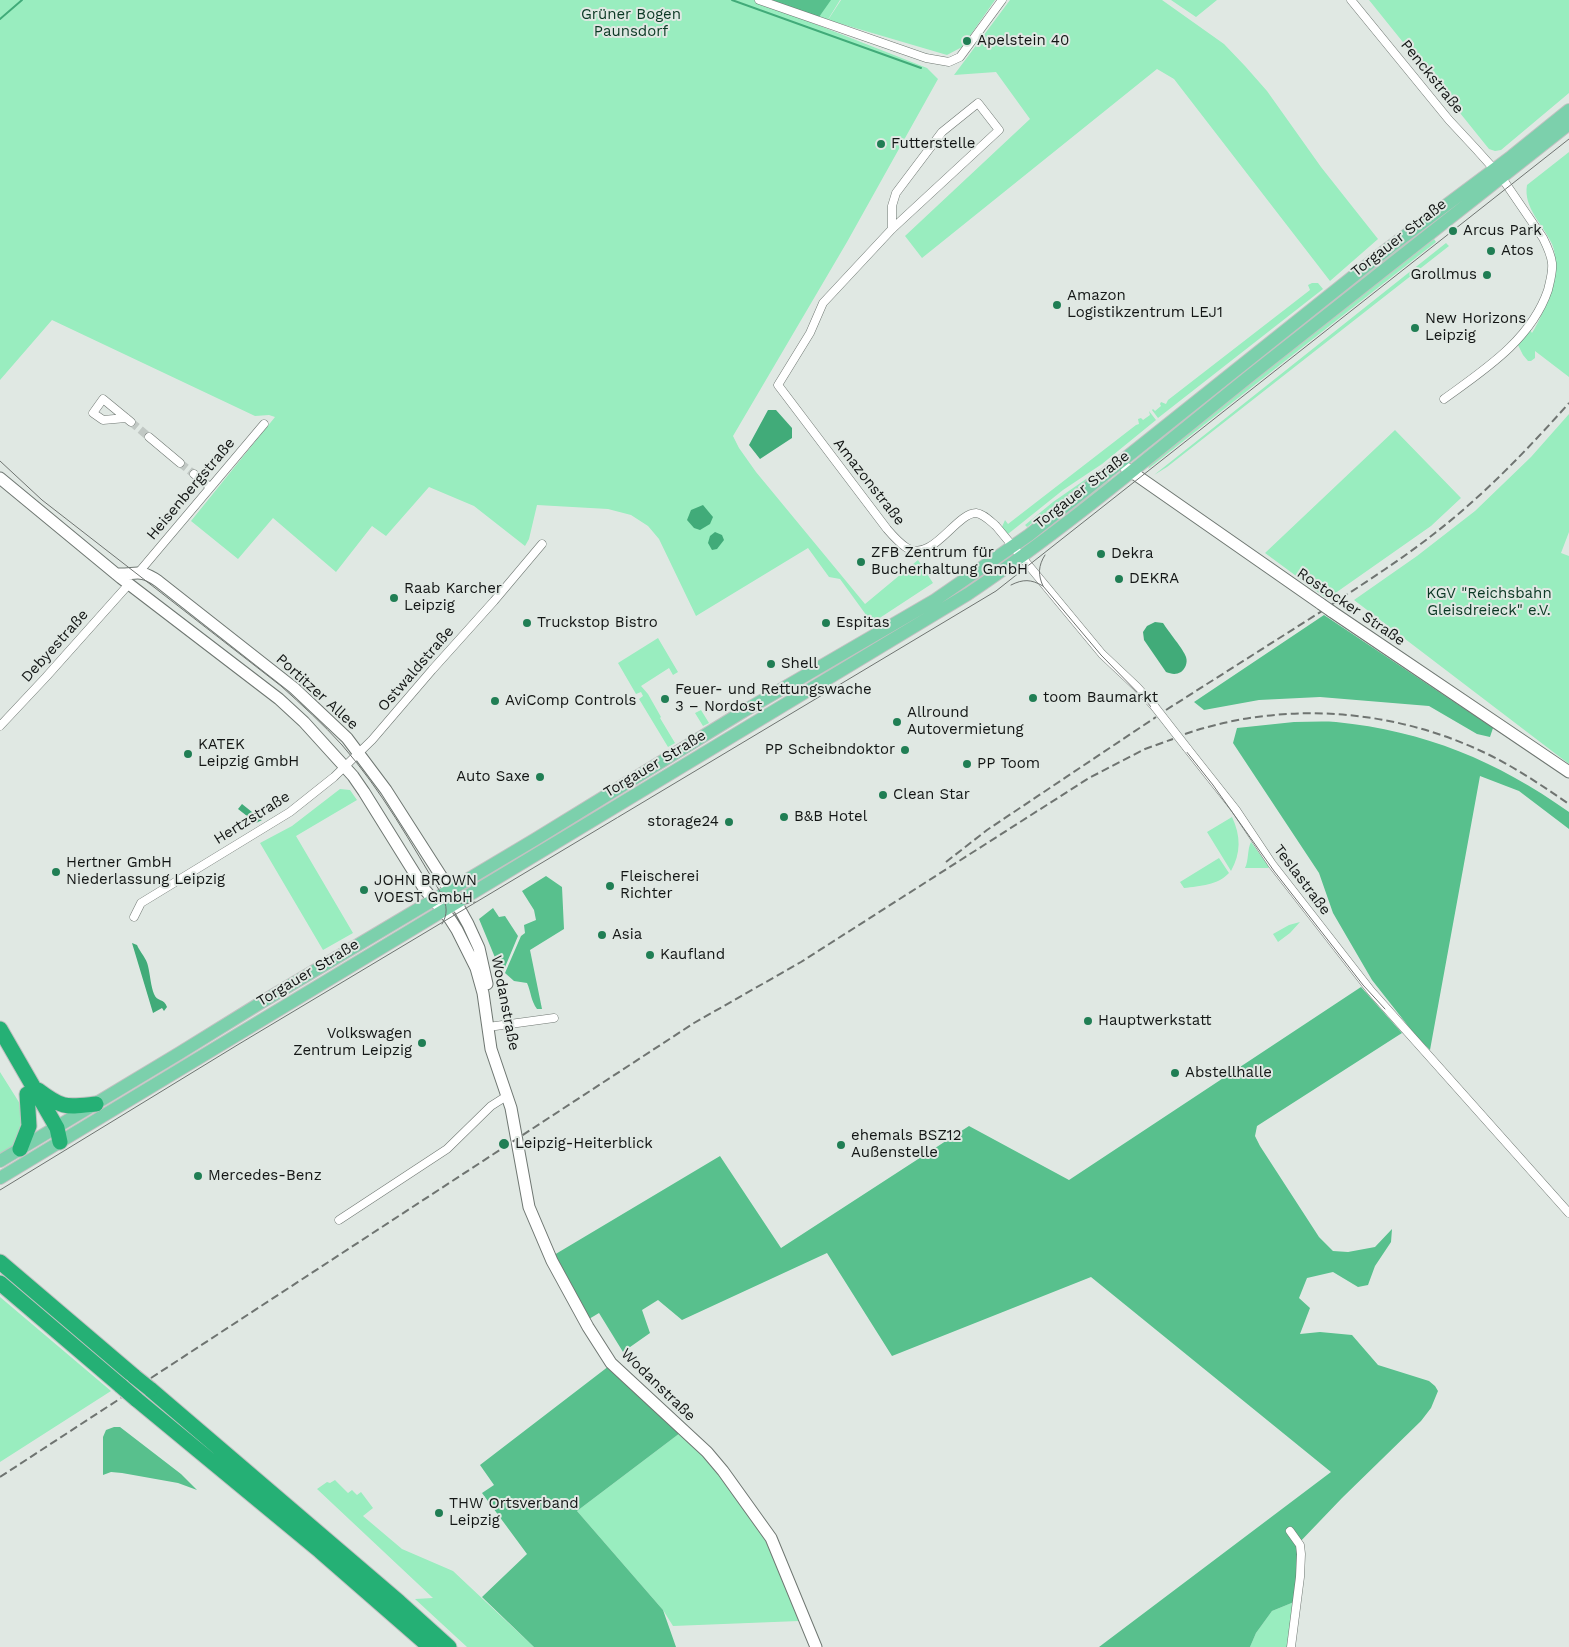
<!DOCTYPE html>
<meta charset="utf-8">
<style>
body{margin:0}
canvas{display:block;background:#e0e8e3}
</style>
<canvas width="1569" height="1647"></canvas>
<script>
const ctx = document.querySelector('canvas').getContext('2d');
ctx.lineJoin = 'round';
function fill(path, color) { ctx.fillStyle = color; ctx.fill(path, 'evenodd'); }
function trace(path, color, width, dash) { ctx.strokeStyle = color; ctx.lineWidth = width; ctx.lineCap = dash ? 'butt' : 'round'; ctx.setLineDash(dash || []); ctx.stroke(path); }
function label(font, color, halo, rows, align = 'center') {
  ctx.font = font + ' "Work Sans",sans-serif'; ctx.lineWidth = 4; ctx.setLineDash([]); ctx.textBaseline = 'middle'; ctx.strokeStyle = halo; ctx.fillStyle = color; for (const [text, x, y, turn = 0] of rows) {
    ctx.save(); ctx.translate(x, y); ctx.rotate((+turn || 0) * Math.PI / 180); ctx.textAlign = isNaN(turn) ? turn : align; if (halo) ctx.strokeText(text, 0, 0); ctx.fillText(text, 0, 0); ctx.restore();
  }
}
fill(new Path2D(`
 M0 0H754L927 68 938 79 847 242 733 436 739 448 756 472 865 604 918 560 933 583 872 623 840 579 829 577 808 548 696 616 659 539 648 526 631 515 608 509 537 505 529 539 525 546 474 506 429 487 386 536 372 526 336 572 273 518 238 559 191 521 275 417 269 415 255 416 52 320 0 380Z
 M760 0H840L827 21Z
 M841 0H995L962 47 947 55 828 20Z
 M1010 0H1162L1224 44 1245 66 1267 91 1321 167 1378 239 1330 281 1174 79 1157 69 922 258 905 236 1030 119 996 72 954 75Z
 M1171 0H1217L1196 17Z
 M1369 0H1569V93L1501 150 1495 151 1489 149Z
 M1569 152V377L1535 351V358L1531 361H1528L1523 355 1518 345 1530 330 1532 333C1545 313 1562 266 1552 244 1543 224 1523 208 1527 185Z
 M1477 186 1480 188 1136 461 1141 455 1188 417 1211 395Z
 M1434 239 1436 242 1148 469 1151 462 1155 457Z
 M1446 243 1449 246 1167 467 1154 475Z
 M1312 283H1318L1323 289 1158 418 1152 410 1153 409 1155 411 1161 406 1160 404 1161 402 1166 404 1168 400 1310 290 1308 285Z
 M1149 411 1156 420 1102 464 1063 490 1008 534 1002 527 1005 520 1008 524 1136 425 1139 424 1138 419 1141 418 1143 420 1150 415Z
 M1569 414V532L1561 553 1569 556V764L1354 600 1417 556 1475 511 1531 457Z
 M1395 430 1461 498 1431 526 1334 594 1326 598 1265 553Z
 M1099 470H1101L1027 527 1025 525 1053 502Z
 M1107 480 1110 484 1038 541 1035 538 1069 511 1096 487Z
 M658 638 678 672 673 675 669 668 641 686 648 694 661 717 660 718 675 743 668 747 639 699 643 696 641 692 636 694 618 663Z
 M701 710 709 723 703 726 695 713Z
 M340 789 350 790 357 800 296 836 353 933 323 950 260 843 292 826Z
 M1232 817C1241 836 1241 853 1231 871L1207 832Z
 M1251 842 1269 867 1268 868H1245C1249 860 1247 850 1251 842Z
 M1219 858 1229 873C1218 885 1200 886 1184 888L1180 882Z
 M1300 922 1290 933 1278 942 1273 934 1289 925Z
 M0 1072 22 1107V1119L20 1127 25 1129 16 1143 0 1155Z
 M0 1297 111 1391 0 1462Z
 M684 1430 754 1513 799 1621 673 1626 663 1610 577 1511Z
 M335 1480 348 1493 352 1490 357 1495 361 1492 373 1508 363 1516 402 1549 453 1571 534 1647H467L415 1599 433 1598 317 1489 327 1482 330 1483Z
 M1294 1602 1288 1647H1250L1256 1633 1272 1611Z`), '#99edbf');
fill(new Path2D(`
 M771 0H831L819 17Z
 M1324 615 1493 728 1490 737 1477 734 1429 706 1320 697 1259 700 1204 710 1194 702Z
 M1294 722C1308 722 1322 721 1336 722 1425 731 1497 761 1569 812V829L1519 791 1480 776 1430 1050 1416 1036 1372 980 1333 913 1319 873 1233 743 1237 728Z
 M546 876 562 887 564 929 530 950 542 1009H537C531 1001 531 992 527 983L514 981 505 973 521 936 525 933 524 925 536 920 534 910 522 891Z
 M493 908 499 917 505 916 518 936 503 972 498 969 496 960 479 919Z
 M1361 987 1402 1033 1257 1126 1255 1136 1260 1146 1319 1237 1333 1251 1348 1252 1375 1247 1392 1229 1391 1242 1375 1266 1368 1285 1358 1287 1333 1272 1307 1278 1299 1298 1310 1308 1300 1334 1320 1332 1352 1335 1378 1365 1429 1381 1435 1386 1438 1391 1431 1408 1421 1421 1342 1498 1296 1546C1300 1565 1297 1583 1294 1602L1272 1611 1256 1633 1250 1647H1099L1331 1472 1091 1277 892 1356 827 1253 682 1320 658 1300 642 1310 650 1333 623 1352 599 1313 589 1319 554 1255 720 1156 781 1248 969 1126 1069 1180Z
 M609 1366 684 1430 577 1511 663 1610 676 1647H534L482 1597 527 1554 482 1493 494 1485 480 1465Z
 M114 1427H120L181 1474 197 1490 178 1483 122 1473 111 1472 103 1475V1437L106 1430Z`), '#58c08d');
fill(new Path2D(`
 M768 410H776L792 428V438L760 459 749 445Z
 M703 505 713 517 710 524 700 530 694 528 687 520 691 510Z
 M715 532 722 535 724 540 717 549 712 550 708 543 710 536Z
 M1155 622 1163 623C1168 631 1184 650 1186 657 1188 663 1185 669 1181 672 1176 675 1171 674 1166 672L1144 640 1143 632 1147 626Z
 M242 804 262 820 256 823 238 809Z
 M132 943 137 945C140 952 147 959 148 966 150 974 151 987 154 994 157 1002 164 998 167 1007L164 1011 162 1008 153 1013Z`), '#41ab79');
trace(new Path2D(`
 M732 0 921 68
 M0 19 22 0`), '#41ab79', 2);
trace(new Path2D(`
 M131 422 149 437
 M180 463 194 474`), '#c1c8c4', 8, [8, 4]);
const street = new Path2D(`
 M759 0 926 58 949 62 960 57 1002 0
 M1351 0 1449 120 1476 149 1502 178 1543 238C1547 246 1551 254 1552 263 1553 272 1550 281 1548 290 1531 340 1484 370 1444 399
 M892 229V206L896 193 942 132 978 103 999 130 892 229 823 303 810 333 778 385 887 529C893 536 899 543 907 548 932 563 956 513 976 513 984 514 990 521 996 526L1102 654 1137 687 1155 707
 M126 418 103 420 93 413 103 399 131 422
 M149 437 180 463
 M194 474 210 487
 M139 572 264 424
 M0 726 46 677 129 584
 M1187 748 1236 810 1272 864 1371 991 1569 1213
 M134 917 141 903 290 812 334 777 372 740 432 670 494 601 542 544
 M488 1027 554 1018
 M339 1220 447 1149 491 1106 502 1099 508 1097
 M1290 1531 1300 1545 1301 1554 1300 1577 1291 1647`);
const secondary = new Path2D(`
 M1126 468 1321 604
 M0 478 121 578 279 699 304 722 353 776 364 792 425 890 450 919 457 930 476 968 483 993 491 1049 511 1108 529 1207 552 1261 588 1327 611 1363 707 1452 723 1471 771 1538 816 1647
 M116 574C136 575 140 568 158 581L294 688 347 738 386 790 443 879 468 924 479 948 487 984
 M1331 611 1569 772`);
const primary = new Path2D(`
 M0 1161 178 1054 262 1002 534 840 744 711 935 600 1029 535 1390 247 1512 156 1569 110
 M0 1178 968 594C1069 526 1161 447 1256 371 1360 288 1465 207 1569 124`);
const highway = new Path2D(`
 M0 1029 57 1128 60 1142
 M38 1090C63 1109 66 1107 96 1104
 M20 1149 29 1126 27 1094
 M0 1262 135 1377
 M0 1283 121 1386
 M150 1389 399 1602 449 1647
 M136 1399 320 1551 430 1647`);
trace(street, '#6f7772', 9);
trace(secondary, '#6f7772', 13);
trace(primary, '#c2c2c2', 14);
trace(highway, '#c2c2c2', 17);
trace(street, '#fff', 8);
trace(secondary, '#fff', 11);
trace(primary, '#7cd0ac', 12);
trace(highway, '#25b075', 15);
trace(new Path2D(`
 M0 461 42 500 281 686C302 705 323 724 342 745 382 791 411 843 442 895 447 906 448 914 442 924
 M1045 555C1038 566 1038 575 1043 586L1101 655 1147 702 1213 785 1274 871 1363 985 1385 1009
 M1011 585C1023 579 1031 579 1043 586
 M442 892C452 902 461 906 475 902
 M0 1190 239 1044 996 591 1569 139`), '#6f7471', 1);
trace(new Path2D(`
 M1331 605C1366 582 1402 559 1435 533 1484 495 1528 449 1569 403
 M1166 710 1322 611
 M1185 734C1281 701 1389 708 1481 751 1512 765 1541 785 1569 804
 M946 862 987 830 1156 717
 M151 1378 694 1023 801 962 1089 778 1145 749 1173 739
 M0 1477 121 1398`), '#6f7471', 2, [8, 4]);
const streetBridge = new Path2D(`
 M1155 707 1187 748`);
const secondaryBridge = new Path2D(`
 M1321 604 1331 611`);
const highwayBridge = new Path2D(`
 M135 1377 150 1389
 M121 1386 136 1399`);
trace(streetBridge, '#6f7772', 9, []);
trace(secondaryBridge, '#6f7772', 13, []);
trace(highwayBridge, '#c2c2c2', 17, []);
trace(streetBridge, '#fff', 8);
trace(secondaryBridge, '#fff', 11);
trace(highwayBridge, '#25b075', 15);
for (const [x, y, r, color] of [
 [967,41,5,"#207e54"],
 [881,144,5,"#207e54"],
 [1453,231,5,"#207e54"],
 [1491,251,5,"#207e54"],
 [1487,275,5,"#207e54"],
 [1057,305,5,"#207e54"],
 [1415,328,5,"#207e54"],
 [1101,554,5,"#207e54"],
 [861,562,5,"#207e54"],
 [1119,579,5,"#207e54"],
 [394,598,5,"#207e54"],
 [527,623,5,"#207e54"],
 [826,623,5,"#207e54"],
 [771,664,5,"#207e54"],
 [1033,698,5,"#207e54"],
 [665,699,5,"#207e54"],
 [495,701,5,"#207e54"],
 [897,722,5,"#207e54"],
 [905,750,5,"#207e54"],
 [188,754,5,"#207e54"],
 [967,764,5,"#207e54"],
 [540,777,5,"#207e54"],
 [883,795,5,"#207e54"],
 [784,817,5,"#207e54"],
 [729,822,5,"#207e54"],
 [56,872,5,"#207e54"],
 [610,886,5,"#207e54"],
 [364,890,5,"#207e54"],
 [602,935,5,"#207e54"],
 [650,955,5,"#207e54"],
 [1088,1021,5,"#207e54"],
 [422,1043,5,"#207e54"],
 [1175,1073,5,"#207e54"],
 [504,1144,6,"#207e54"],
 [841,1145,5,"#207e54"],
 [198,1176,5,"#207e54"],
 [439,1513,5,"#207e54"]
]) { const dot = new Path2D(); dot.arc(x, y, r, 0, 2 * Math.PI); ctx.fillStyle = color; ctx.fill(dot); trace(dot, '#e0e8e3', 2); }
label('15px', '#0b3824', '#e0e8e3', [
 ["Grüner Bogen",631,15],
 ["Paunsdorf",631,32],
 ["KGV \"Reichsbahn",1489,594],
 ["Gleisdreieck\" e.V.",1489,611]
]);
label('15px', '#131615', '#e0e8e3', [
 ["Apelstein 40",977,41],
 ["Futterstelle",891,144],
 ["Arcus Park",1463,231],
 ["Atos",1501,251],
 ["Grollmus",1477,275,"right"],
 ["Amazon",1067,296],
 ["Logistikzentrum LEJ1",1067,313],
 ["New Horizons",1425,319],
 ["Leipzig",1425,336],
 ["ZFB Zentrum für",871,553],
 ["Bucherhaltung GmbH",871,570],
 ["Dekra",1111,554],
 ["DEKRA",1129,579],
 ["Raab Karcher",404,589],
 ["Leipzig",404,606],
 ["Truckstop Bistro",537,623],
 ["Espitas",836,623],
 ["Shell",781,664],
 ["Feuer- und Rettungswache",675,690],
 ["3 – Nordost",675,707],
 ["toom Baumarkt",1043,698],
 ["AviComp Controls",505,701],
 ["Allround",907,713],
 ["Autovermietung",907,730],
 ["KATEK",198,745],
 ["Leipzig GmbH",198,762],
 ["PP Scheibndoktor",895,750,"right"],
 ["PP Toom",977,764],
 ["Auto Saxe",530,777,"right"],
 ["Clean Star",893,795],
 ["B&B Hotel",794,817],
 ["storage24",719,822,"right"],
 ["Hertner GmbH",66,863],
 ["Niederlassung Leipzig",66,880],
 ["Fleischerei",620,877],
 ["Richter",620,894],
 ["JOHN BROWN",374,881],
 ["VOEST GmbH",374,898],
 ["Asia",612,935],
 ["Kaufland",660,955],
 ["Hauptwerkstatt",1098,1021],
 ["Volkswagen",412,1034,"right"],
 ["Zentrum Leipzig",412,1051,"right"],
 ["Abstellhalle",1185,1073],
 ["ehemals BSZ12",851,1136],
 ["Außenstelle",851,1153],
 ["Leipzig-Heiterblick",515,1144],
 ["Mercedes-Benz",208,1176],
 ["THW Ortsverband",449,1504],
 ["Leipzig",449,1521]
], 'left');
label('15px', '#131615', '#e0e8e3', [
 ["Penckstraße",1432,77,51],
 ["Torgauer Straße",1399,238,-38],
 ["Amazonstraße",869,482,52],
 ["Heisenbergstraße",191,489,-50],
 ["Torgauer Straße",1082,490,-38],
 ["Rostocker Straße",1351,607,34],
 ["Debyestraße",55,646,-48],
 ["Ostwaldstraße",416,669,-49],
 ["Portitzer Allee",317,692,42],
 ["Torgauer Straße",655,764,-31],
 ["Hertzstraße",252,818,-32],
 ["Teslastraße",1302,880,53],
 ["Torgauer Straße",308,973,-31],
 ["Wodanstraße",505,1003,79],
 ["Wodanstraße",658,1385,44]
]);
</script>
